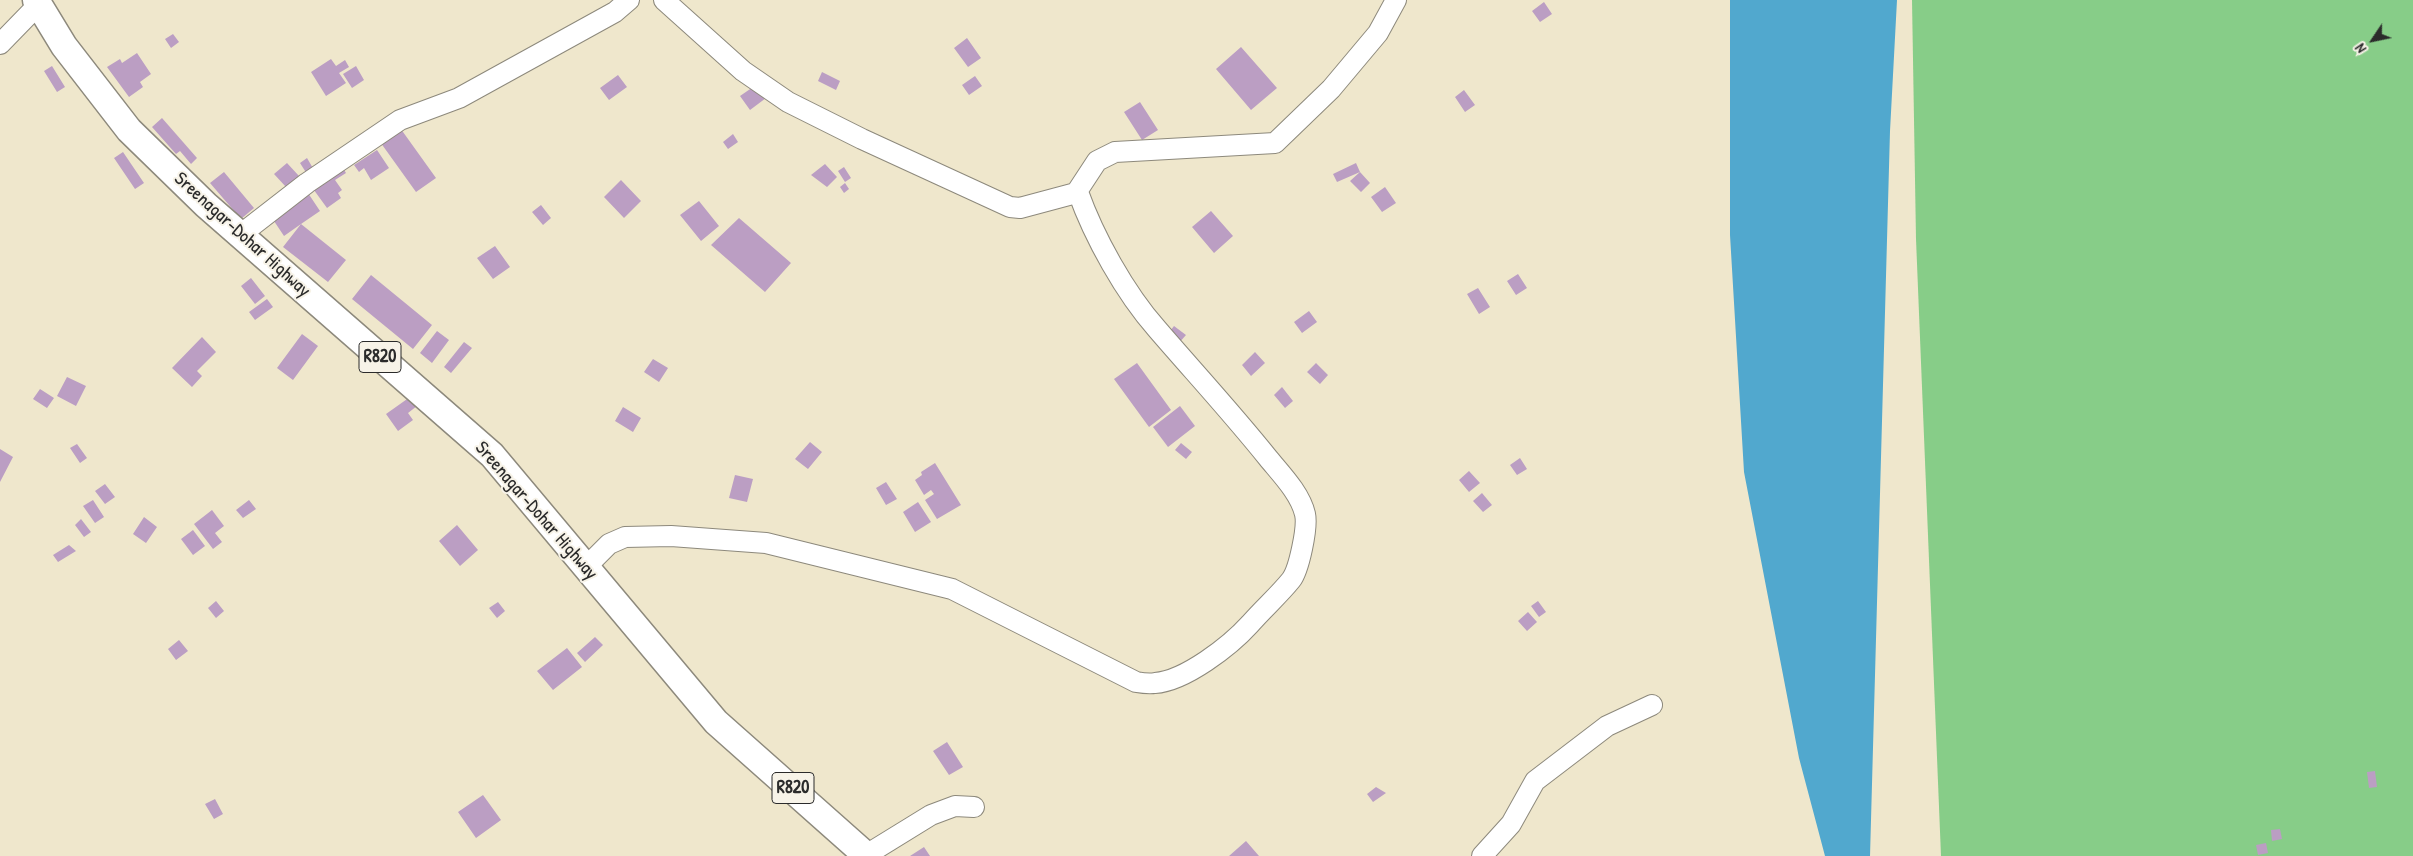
<!DOCTYPE html>
<style>
body{margin:0}
#map{position:relative;width:2413px;height:856px;overflow:hidden;background:#efe7cc;font-family:"Patrick Hand",sans-serif}
canvas{display:block}
.north{position:absolute;left:2348px;top:15px;width:50px;height:50px;-webkit-text-stroke:4px #f7f3e8;paint-order:stroke;rotate:236deg;font-size:14px;font-weight:700;line-height:20px;text-align:center;color:#2b2b2b}
.north::after{content:'';display:block;margin:auto;width:18px;height:22px;background:#2b2b2b;clip-path:polygon(50% 0,100% 100%,50% 72%,0 100%)}
</style>
<div id="map">
<canvas width="2413" height="856"></canvas>
<div class="north">N</div>
</div>
<script>
const ctx = document.querySelector('canvas').getContext('2d');
ctx.lineJoin = 'round';
function fill(path, color) { ctx.fillStyle = color; ctx.fill(path, 'evenodd'); }
function trace(path, color, width, dash) { ctx.strokeStyle = color; ctx.lineWidth = width; ctx.lineCap = dash ? 'butt' : 'round'; ctx.setLineDash(dash || []); ctx.stroke(path); }
function label(font, color, halo, rows, align = 'center') {
  ctx.font = font + ' "Patrick Hand",sans-serif'; ctx.lineWidth = 4; ctx.setLineDash([]); ctx.textBaseline = 'middle'; ctx.strokeStyle = halo; ctx.fillStyle = color; for (const [text, x, y, turn = 0] of rows) {
    ctx.save(); ctx.translate(x, y); ctx.rotate((+turn || 0) * Math.PI / 180); ctx.textAlign = isNaN(turn) ? turn : align; if (halo) ctx.strokeText(text, 0, 0); ctx.fillText(text, 0, 0); ctx.restore();
  }
}
fill(new Path2D(`
 M1912 0H2413V856H1941L1916 239Z`), '#87cd88');
fill(new Path2D(`
 M1730 0H1897L1890 131 1870 856H1825L1799 758 1744 472 1730 235Z`), '#51a8ce');
fill(new Path2D(`
 M1544 2 1552 14 1540 22 1532 11Z
 M173 34 179 42 171 48 165 39Z
 M967 38 981 58 968 67 954 48Z
 M1241 47 1277 88 1251 110 1216 69Z
 M137 53 151 74 140 82 143 87 129 97 107 67 120 59 122 63Z
 M331 59 336 66 345 60 349 67 339 73 346 83 326 96 311 72Z
 M52 66 65 87 57 92 44 71Z
 M356 66 364 80 352 88 343 74Z
 M822 72 840 81 836 90 818 81Z
 M618 75 627 87 609 100 600 88Z
 M975 76 982 86 969 95 962 85Z
 M756 85 766 98 750 110 740 96Z
 M1464 90 1475 105 1465 112 1455 97Z
 M1140 102 1158 130 1142 140 1124 112Z
 M162 118 197 158 191 164 180 151 176 154 152 127Z
 M398 125 436 178 416 192 378 139Z
 M733 134 738 142 728 149 723 142Z
 M377 150 389 168 371 180 364 168 359 172 354 165Z
 M123 152 144 183 135 189 114 158Z
 M307 158 314 170 307 174 300 163Z
 M287 163 299 176 286 187 274 174Z
 M1356 163 1360 172 1337 182 1333 174Z
 M825 164 837 177 827 187 811 175Z
 M341 165 346 173 335 180 342 190 338 193 341 198 327 208 311 186Z
 M844 167 851 178 845 182 838 171Z
 M224 172 254 208 241 219 210 183Z
 M1360 172 1370 183 1361 192 1350 181Z
 M621 180 641 201 624 218 604 197Z
 M845 183 849 189 844 193 840 187Z
 M1385 187 1396 203 1382 212 1371 197Z
 M306 190 320 211 301 224 346 260 328 282 283 247 301 224 284 236 270 215Z
 M699 201 719 226 701 241 680 215Z
 M541 205 551 218 543 225 532 212Z
 M1211 211 1233 236 1214 253 1192 227Z
 M739 218 791 263 765 292 711 245Z
 M495 246 510 267 493 279 477 258Z
 M1518 274 1527 288 1516 295 1507 281Z
 M371 275 432 325 413 349 352 299Z
 M251 278 265 296 255 304 241 286Z
 M1478 288 1490 307 1479 314 1467 294Z
 M267 299 273 307 255 320 249 312Z
 M1309 311 1317 322 1302 333 1294 322Z
 M1174 326 1186 335 1178 344 1167 335Z
 M437 331 449 340 432 363 420 353Z
 M302 334 318 346 293 380 277 368Z
 M202 337 216 352 197 371 202 376 192 387 172 368Z
 M464 342 472 348 451 373 444 367Z
 M1255 352 1265 363 1251 376 1242 365Z
 M653 359 668 368 659 382 644 372Z
 M1137 363 1171 410 1149 427 1114 379Z
 M1316 363 1328 375 1320 384 1307 372Z
 M67 377 86 386 76 406 57 396Z
 M1282 387 1293 401 1285 408 1274 395Z
 M40 389 54 398 47 408 33 399Z
 M410 397 417 406 408 413 413 420 398 431 386 414Z
 M1180 406 1195 426 1168 447 1153 427Z
 M623 407 641 418 633 432 615 421Z
 M810 442 822 452 808 469 795 459Z
 M1181 443 1192 452 1186 459 1175 450Z
 M77 444 87 458 80 463 70 448Z
 M0 449 13 457 0 482Z
 M1520 458 1527 469 1517 475 1510 465Z
 M935 463 961 505 937 519 925 500 934 494 931 490 924 495 915 480 922 475 921 472Z
 M1469 471 1480 483 1469 492 1459 480Z
 M735 475 753 479 747 502 729 498Z
 M886 482 897 499 886 505 876 488Z
 M105 484 115 497 105 504 95 491Z
 M1482 493 1492 505 1483 512 1473 501Z
 M93 500 104 517 95 523 83 506Z
 M249 500 256 509 243 518 236 510Z
 M918 502 931 522 915 532 903 512Z
 M212 510 224 526 215 533 222 542 213 549 194 524Z
 M144 517 157 527 146 543 133 534Z
 M81 519 91 532 84 537 75 525Z
 M457 525 478 550 460 566 439 541Z
 M193 530 205 546 193 555 181 539Z
 M69 545 76 551 58 562 53 555Z
 M216 601 224 611 216 618 208 608Z
 M1538 601 1546 612 1539 617 1531 606Z
 M498 602 505 611 497 618 489 608Z
 M1528 612 1537 622 1527 631 1518 621Z
 M595 637 603 645 585 662 577 653Z
 M179 640 188 651 176 660 168 649Z
 M567 648 582 667 553 690 537 671Z
 M947 742 963 767 949 775 933 751Z
 M2375 771 2377 787 2369 788 2367 772Z
 M1376 787 1386 793 1373 802 1367 794Z
 M483 795 501 820 476 838 458 812Z
 M215 799 223 814 214 819 205 804Z
 M2280 829 2282 839 2272 841 2271 830Z
 M1246 841 1259 856H1229Z
 M2266 843 2268 853 2258 855 2256 845Z
 M924 847 930 856H910Z`), '#bb9ec3');
const minor = new Path2D(`
 M664 0 743 71 788 102 862 139 1010 207 1020 208 1076 193 1097 161 1115 152 1275 143 1331 89 1378 33 1396 0
 M0 44 38 5
 M240 235 307 183 400 120 459 98 615 12 629 0
 M586 567 609 544 625 537 671 536 766 543 952 589 1136 682C1142 683 1149 684 1155 683 1185 681 1230 646 1250 624 1263 609 1279 595 1291 580 1299 570 1308 527 1305 514 1300 493 1281 474 1268 458 1232 413 1194 372 1157 329 1125 293 1094 237 1078 192
 M866 855 931 815 955 806 974 807
 M1482 856 1511 824 1535 781 1607 726 1652 705`);
const major = new Path2D(`
 M36 0 64 46 129 130 206 205 492 455 716 722 867 856`);
trace(minor, '#8d897c', 22);
trace(major, '#8d897c', 29);
trace(minor, '#fff', 20);
trace(major, '#fff', 26);
for (const [x, y, w] of [
 [380,357,42],
 [793,788,42]
]) { const box = new Path2D(); box.roundRect(x - w / 2, y - 15.5, w, 31, 4); ctx.fillStyle = '#f7f3e8'; ctx.fill(box); trace(box, '#2b2b2b', 1); }
label('bold 18px', '#2b2b2b', null, [
 ["R820",380,357],
 ["R820",793,788]
]);
label('19px', '#2b2b2b', '#f7f3e8', [
 ["Sreenagar-Dohar Highway",242,235,42],
 ["Sreenagar-Dohar Highway",536,511,49]
]);
</script>
